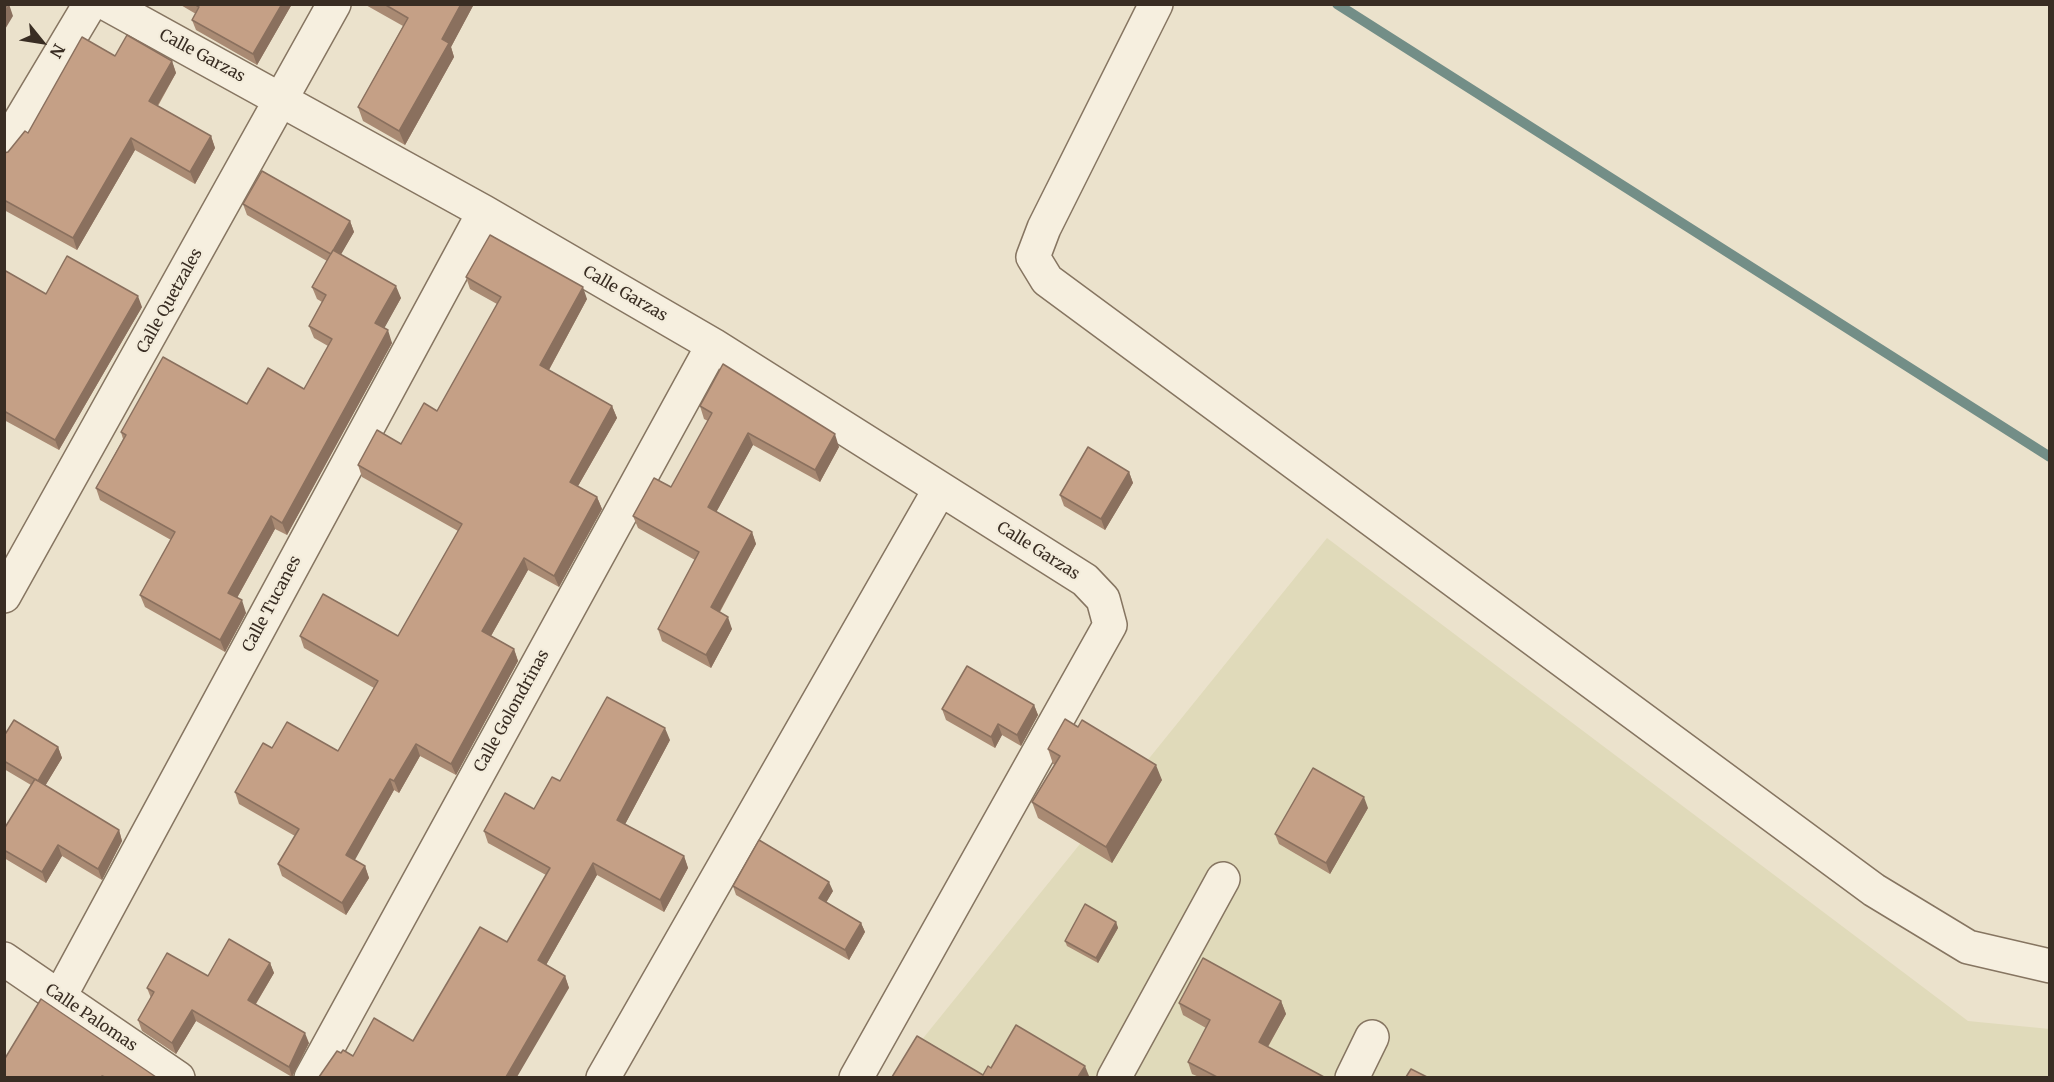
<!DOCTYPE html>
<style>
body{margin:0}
#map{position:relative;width:2054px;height:1082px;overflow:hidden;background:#ebe2cc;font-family:Merriweather,serif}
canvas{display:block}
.frame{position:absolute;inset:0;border:6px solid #392d23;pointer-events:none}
.north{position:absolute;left:12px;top:12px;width:60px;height:60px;-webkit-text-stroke:4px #f3ecdb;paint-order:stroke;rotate:120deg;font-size:16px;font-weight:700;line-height:24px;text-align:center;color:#392d23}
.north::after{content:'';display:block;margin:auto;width:21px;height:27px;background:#392d23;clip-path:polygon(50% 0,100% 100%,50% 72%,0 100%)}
</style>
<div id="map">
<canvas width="2054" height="1082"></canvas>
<div class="frame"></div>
<div class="north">N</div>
</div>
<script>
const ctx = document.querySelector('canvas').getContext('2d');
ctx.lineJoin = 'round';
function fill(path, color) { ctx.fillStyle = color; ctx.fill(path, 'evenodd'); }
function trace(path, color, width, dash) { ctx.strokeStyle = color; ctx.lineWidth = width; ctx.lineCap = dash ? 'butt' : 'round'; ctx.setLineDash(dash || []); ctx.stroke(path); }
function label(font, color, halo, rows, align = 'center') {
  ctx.font = font + ' Merriweather,serif'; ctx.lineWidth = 4.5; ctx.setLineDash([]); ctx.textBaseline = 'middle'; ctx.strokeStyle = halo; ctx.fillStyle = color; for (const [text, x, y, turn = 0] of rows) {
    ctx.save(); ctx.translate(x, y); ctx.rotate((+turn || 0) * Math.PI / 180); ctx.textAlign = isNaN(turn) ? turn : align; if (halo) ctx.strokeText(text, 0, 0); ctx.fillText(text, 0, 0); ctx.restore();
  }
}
fill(new Path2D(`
 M1327 538 1968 1021 2050 1029 2049 1078H891Z`), '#e0daba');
trace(new Path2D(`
 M1337 4 2050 457`), '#738e87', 10);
const minor = new Path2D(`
 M107 4 484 212 713 345 1085 580 1103 599 1110 625 856 1078
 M1156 4 1044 228 1033 257 1047 280 1874 890 1968 947 2050 966
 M4 148 90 4
 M4 596 334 4
 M4 959 178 1078
 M60 996 484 212
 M311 1078 713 345
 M603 1078 940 489
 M1114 1078 1223 879
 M1352 1078 1372 1037`);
trace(minor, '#867561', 36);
trace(minor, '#f6efdf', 33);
fill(new Path2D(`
 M179 4H292L257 65 196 30 192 20 196 14Z
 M364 4H474L451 47 454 57 405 145 363 121 358 107 403 26Z
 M115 56 172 61 176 73 158 106 211 136 215 148 195 184 135 150 77 250 4 210V153L8 152 28 133Z
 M243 204 350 221 354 232 340 255 401 298 384 328 392 343 287 535 275 529 237 598 246 613 225 652 145 607 140 595 171 540 100 500 96 488 123 439 121 432 247 404 304 389 328 346 314 338 309 326 322 302 317 299 312 287 327 261 247 215Z
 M4 270 46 294 142 307 59 450 4 420Z
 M466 277 587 299 549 370 612 406 617 418 578 486 597 497 602 509 559 587 528 570 491 636 514 649 518 661 456 775 420 756 399 793 394 790 354 860 365 866 369 878 346 915 282 876 278 864 295 836 239 804 235 792 272 748 338 751 374 688 304 648 300 636H398L458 531 362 477 358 465 401 444 437 411 497 304 470 289Z
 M700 406 839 447 820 482 753 445 716 512 752 532 756 544 720 612 732 629 711 668 662 641 658 629 695 560 638 528 633 516 671 487 708 421 704 419Z
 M1129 472 1133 483 1105 530 1064 506 1060 495Z
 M1034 705 1038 715 1021 746 1002 735 995 748 946 720 942 709Z
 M1078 727 1162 780 1112 863 1038 818 1032 802 1055 765 1053 764 1048 749Z
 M4 736 58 747 62 758 45 786 119 830 122 841 102 880 62 856 46 883 4 858V829L31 785 4 769Z
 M670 740 625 824 684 856 688 868 664 912 597 875 546 965 565 976 569 988 319 1077 341 1053 353 1056 413 1041 507 942 546 875 488 843 484 831 534 809 560 781Z
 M1368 808 1330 874 1279 844 1275 834Z
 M733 886 833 891 826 902 861 923 865 932 849 960 736 895Z
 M1116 922 1118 928 1098 963 1067 946 1065 941Z
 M270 963 274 973 256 1004 309 1043 292 1077 196 1021 176 1054 142 1031 138 1020 151 998 147 988Z
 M1281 1001 1286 1014 1268 1047 1324 1077H1199L1192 1074 1188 1062 1206 1028 1183 1015 1179 1003Z`), '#a98a73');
fill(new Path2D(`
 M9 4 13 16 4 31V11Z
 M282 4H292L257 65 253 54Z
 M461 4H474L451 47 454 57 405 145 399 131 442 39Z
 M172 61 176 73 153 113 149 101Z
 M211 136 215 148 195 184 190 172Z
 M131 138 135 150 77 250 73 238Z
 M350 221 354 232 335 265 331 254Z
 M396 286 401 298 380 336 375 323Z
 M583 287 587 299 545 377 540 365Z
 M138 296 142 307 59 450 55 440Z
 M388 330 392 343 287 535 282 523Z
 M612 406 617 418 574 493 570 482Z
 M748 433 753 445 712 520 708 507Z
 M835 434 839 447 820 482 815 470Z
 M1129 472 1133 483 1105 530 1101 519Z
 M597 497 602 509 559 587 554 576Z
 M271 516 275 529 233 605 228 593Z
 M752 532 756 544 715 620 711 607Z
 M524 558 528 570 487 643 482 631Z
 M242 600 246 613 225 652 220 640Z
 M728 617 732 629 711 668 706 655Z
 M514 649 518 661 456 775 451 764Z
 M1034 705 1038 715 1021 746 1017 735Z
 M998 724 1002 735 995 748 991 737Z
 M665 728 670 740 621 832 617 820Z
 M416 744 420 756 399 793 394 781Z
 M58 747 62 758 42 791 38 781Z
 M1156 765 1162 780 1112 863 1106 847Z
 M390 779 394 790 351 867 346 855Z
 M1364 797 1368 808 1330 874 1326 863Z
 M119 830 122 841 102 880 98 869Z
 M58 845 62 856 46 883 42 872Z
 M684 856 688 868 664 912 660 900Z
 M593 863 597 875 542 972 538 960Z
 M365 866 369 878 346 915 342 903Z
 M829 882 833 891 823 908 819 898Z
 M1116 922 1118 928 1098 963 1096 958Z
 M861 923 865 932 849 960 845 950Z
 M270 963 274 973 252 1010 248 1000Z
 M565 976 569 988 517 1077H506Z
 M1281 1001 1286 1014 1263 1055 1259 1042Z
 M192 1010 196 1021 176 1054 172 1043Z
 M305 1033 309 1043 292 1077 289 1067Z
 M1085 1066 1089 1076 1088 1077H1078Z`), '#8a705e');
const building = new Path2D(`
 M4 4H8L4 11Z
 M194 4H282L253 54 192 20 199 7Z
 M384 4H461L442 39 449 43 399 131 358 107 408 18Z
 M127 35 172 61 149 101 211 136 190 172 131 138 73 238 4 200V153L8 152 25 131 28 133 82 37 115 56Z
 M262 171 350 221 331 254 243 204Z
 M490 235 583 287 540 365 612 406 570 482 597 497 554 576 524 558 482 631 514 649 451 764 416 744 394 781 390 779 346 855 365 866 342 903 278 864 299 829 235 792 263 743 272 748 287 722 338 751 378 681 300 636 323 594 398 636 462 524 358 465 377 430 401 444 424 403 437 411 501 297 466 277Z
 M333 250 396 286 375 323 388 330 282 523 271 516 228 593 242 600 220 640 140 595 175 532 96 488 126 435 121 432 163 357 247 404 268 368 304 389 332 339 309 326 326 295 312 287Z
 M67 256 138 296 55 440 4 411V270L46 294Z
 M723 364 835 434 815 470 748 433 708 507 752 532 711 607 728 617 706 655 658 629 699 552 633 516 654 478 671 487 712 413 700 406Z
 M1088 447 1129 472 1101 519 1060 495Z
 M967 666 1034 705 1017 735 998 724 991 737 942 709Z
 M607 697 665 728 617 820 684 856 660 900 593 863 538 960 565 976 506 1077H319L337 1051 341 1053 343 1050 353 1056 374 1018 413 1041 480 927 507 942 550 868 484 831 505 793 534 809 552 777 560 781Z
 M1065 719 1078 727 1082 720 1156 765 1106 847 1032 802 1060 756 1048 749Z
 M14 720 58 747 38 781 4 761V736Z
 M1313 768 1364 797 1326 863 1275 834Z
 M35 779 119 830 98 869 58 845 42 872 4 850V829Z
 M759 840 829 882 819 898 861 923 845 950 733 886Z
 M1085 904 1116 922 1096 958 1065 941Z
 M229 939 270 963 248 1000 305 1033 289 1067 192 1010 172 1043 138 1020 154 992 147 988 167 953 208 976Z
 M1203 958 1281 1001 1259 1042 1324 1077H1217L1188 1062 1210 1020 1179 1003Z
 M41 999 156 1077H105L102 1076 101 1077H4V1060Z
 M1016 1025 1085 1066 1078 1077H892L917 1036 983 1075 988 1066 991 1068Z
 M1411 1069 1427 1077H1406Z`);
fill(building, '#c5a086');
trace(building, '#8a705e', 1.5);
label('16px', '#392d23', '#f3ecdb', [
 ["Calle Garzas",202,56,28],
 ["Calle Garzas",625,294,30],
 ["Calle Quetzales",170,301,-61],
 ["Calle Garzas",1038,551,32],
 ["Calle Tucanes",272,604,-62],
 ["Calle Golondrinas",512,711,-61],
 ["Calle Palomas",91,1018,34]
]);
</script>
